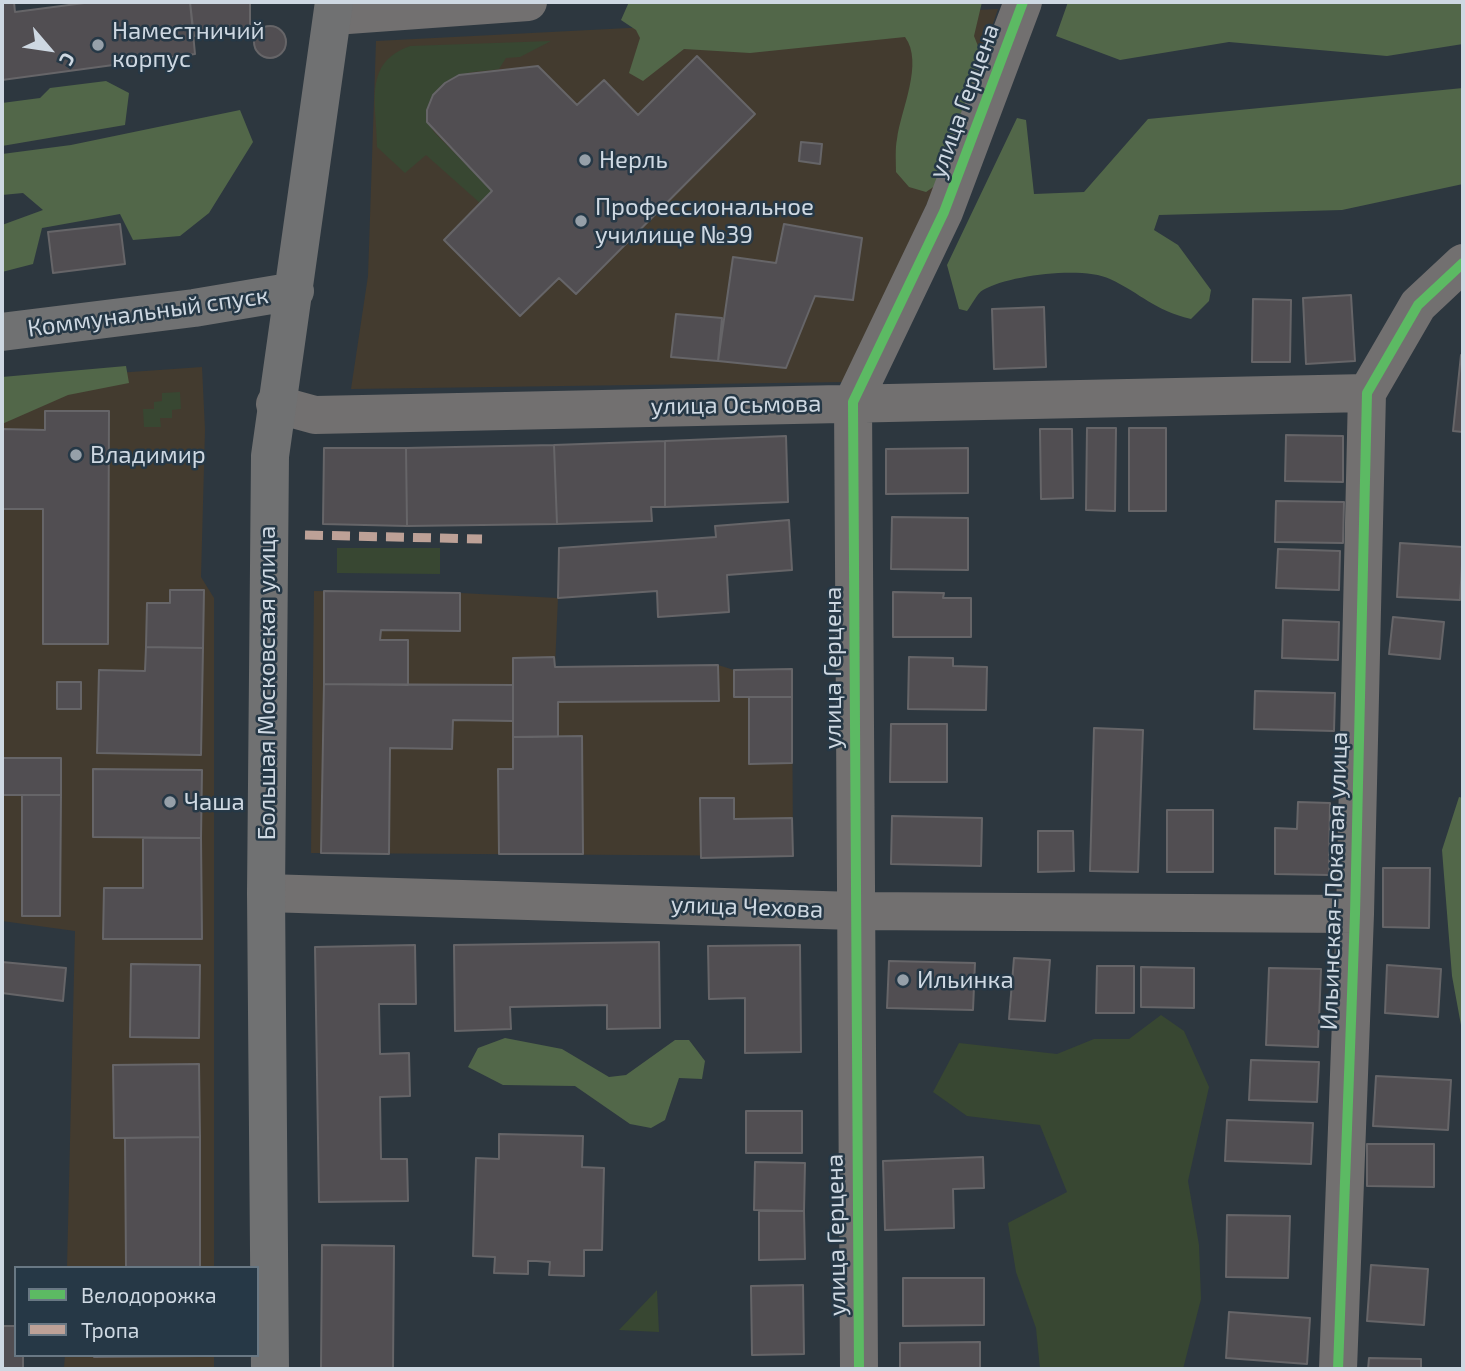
<!DOCTYPE html>
<meta charset="utf-8">
<style>
body{margin:0}
#map{position:relative;width:1465px;height:1371px;overflow:hidden;background:#2d373f;font-family:"Exo 2",sans-serif}
canvas{display:block}
.frame{position:absolute;inset:0;border:4px solid #ced8e2;pointer-events:none}
.legend{position:absolute;left:14px;top:1266px;width:245px;height:91px;box-sizing:border-box;background:#263846;border:2px solid #697884;margin:0;padding:9px 12px;list-style:none;font-size:21px;color:#ced8e2}
.legend li{display:flex;align-items:center;gap:14px;height:35px}
.legend b{width:35px;border:2px solid #697884}
.north{position:absolute;left:14px;top:14px;width:70px;height:70px;-webkit-text-stroke:5px #263846;paint-order:stroke;rotate:119deg;font-size:19px;font-weight:700;line-height:28px;text-align:center;color:#ced8e2}
.north::after{content:'';display:block;margin:auto;width:24px;height:32px;background:#ced8e2;clip-path:polygon(50% 0,100% 100%,50% 72%,0 100%)}
</style>
<div id="map">
<canvas width="1465" height="1371"></canvas>
<div class="frame"></div>
<ul class="legend">
<li><b style="height:9px;background:#5cba63"></b>Велодорожка</li>
<li><b style="height:9px;background:#bda197"></b>Тропа</li>
</ul>
<div class="north">С</div>
</div>
<script>
const ctx = document.querySelector('canvas').getContext('2d');
ctx.lineJoin = 'round';
function fill(path, color) { ctx.fillStyle = color; ctx.fill(path, 'evenodd'); }
function trace(path, color, width, dash) { ctx.strokeStyle = color; ctx.lineWidth = width; ctx.lineCap = dash ? 'butt' : 'round'; ctx.setLineDash(dash || []); ctx.stroke(path); }
function label(font, color, halo, rows, align = 'center') {
  ctx.font = font + ' "Exo 2",sans-serif'; ctx.lineWidth = 5; ctx.setLineDash([]); ctx.textBaseline = 'middle'; ctx.strokeStyle = halo; ctx.fillStyle = color; for (const [text, x, y, turn = 0] of rows) {
    ctx.save(); ctx.translate(x, y); ctx.rotate((+turn || 0) * Math.PI / 180); ctx.textAlign = isNaN(turn) ? turn : align; if (halo) ctx.strokeText(text, 0, 0); ctx.fillText(text, 0, 0); ctx.restore();
  }
}
fill(new Path2D(`
 M998 9 944 165 848 382 351 389 368 276 376 41Z
 M202 367 205 430 201 577 214 598V1268H67L75 931 2 921V381Z
 M314 591 460 593 558 598 555 667 718 665 734 670 792 669 793 856 311 853Z
 M65 1355H214V1367L64 1368Z`), '#433b2f');
fill(new Path2D(`
 M551 41 520 57 506 58 499 69C487 71 472 71 460 75 435 83 419 110 434 132L492 191 480 203 426 155 405 173 377 147C377 104 362 63 410 46Z
 M180 392 181 409 172 410V418H160L161 427H144L143 409H154V402L162 401V393Z
 M337 548H440V574L337 573Z
 M1161 1015 1184 1031 1209 1087 1188 1181 1199 1245 1201 1299 1183 1369H1040L1036 1328 1016 1272 1008 1223 1067 1192 1040 1125 967 1116 933 1092 959 1043 1057 1054 1094 1039H1129Z
 M657 1290 659 1332 619 1330Z`), '#384732');
fill(new Path2D(`
 M629 2H982L974 36 984 61 948 177 926 192 909 187 896 172C896 161 895 149 897 139 901 109 924 63 905 37L750 53 684 49 643 81 629 73 640 38 636 30 621 20Z
 M1068 2H1463V44L1387 56 1229 42 1120 60 1056 36Z
 M106 81 129 93 125 125 2 146V103L40 98 50 88Z
 M1463 88V184L1342 210 1159 215 1154 230 1178 245 1211 290 1209 301 1191 319C1153 310 1142 294 1110 279 1083 266 1009 275 983 290 977 293 972 305 967 311L959 309 947 265 1017 118 1026 120 1034 194 1084 192 1148 119Z
 M240 110 253 142 209 213 180 236 133 240 120 214 42 228 33 264 2 272V225L43 210 23 193 2 195V154L71 145Z
 M126 366 129 383 68 395 2 424V377Z
 M1459 797 1463 798V1036L1452 976 1442 850Z
 M505 1038 562 1049 609 1077 626 1075 675 1040H689L705 1061 702 1079 679 1078 665 1120 651 1128 630 1124 575 1086 503 1085 468 1067 478 1048Z`), '#526749');
const building = new Path2D(`
 M2 2H14L15 12 92 2H190L195 54 2 80Z
 M190 2H250V30L194 36Z
 M254 42a16 16 0 1 1 32 0a16 16 0 1 1-32 0Z
 M697 56 755 114 576 294 559 278 520 316 444 240 492 191 427 122V110L433 95 445 83 459 75 538 66 577 105 604 80 638 115Z
 M801 142 822 144 820 164 799 161Z
 M120 224 125 264 53 273 48 232Z
 M784 224 862 238 853 300 815 296 786 368 718 361 733 257 776 263Z
 M1351 295 1355 361 1306 364 1303 298Z
 M1253 299 1291 300 1290 362H1252Z
 M1044 307 1046 367 994 369 992 309Z
 M676 314 722 318 718 361 671 357Z
 M1461 355H1463V432L1453 431Z
 M45 411H109L108 644H43V509H2V429L45 430Z
 M1087 428H1116L1115 511 1086 510Z
 M1129 428H1166V511H1129Z
 M1040 429H1072L1073 498 1041 499Z
 M1286 435 1343 436V482L1285 481Z
 M786 436 788 502 665 507V441Z
 M665 441V507H651L652 521 557 524 554 445Z
 M554 445 557 524 407 526 406 448Z
 M324 448H406L407 526 323 524Z
 M968 448V493L886 494V449Z
 M1276 501 1344 502 1343 543 1275 542Z
 M892 517 968 518V570L891 569Z
 M789 520 792 570 727 575 729 612 658 617 657 591 558 598 559 548 716 537 715 526Z
 M1400 543 1463 547 1460 600 1397 597Z
 M1278 549 1340 551 1339 590 1276 588Z
 M170 590H204L203 648 146 647 147 603H170Z
 M324 591 460 593V631L381 630 380 640H408V685L324 684Z
 M893 592 944 593 943 598H971V637H893Z
 M1393 617 1444 622 1440 659 1389 654Z
 M1283 620 1339 622 1338 660 1282 658Z
 M146 647 203 648 201 755 97 753 99 670 145 671Z
 M554 657 555 667 718 665 719 701 558 702V737H513V658Z
 M909 657 953 658V666L987 667 986 710 908 709Z
 M792 669V697H734V670Z
 M57 682H81V709H57Z
 M324 684 513 685V721L453 720 452 749 390 748 389 854 321 853Z
 M1255 691 1335 693 1334 731 1254 729Z
 M749 697H792V763L749 764Z
 M891 724H947V782H890Z
 M1094 728 1143 730 1138 872 1090 871Z
 M582 736 583 854H499L498 769H513V737Z
 M2 758H61V795H2Z
 M93 769 202 770 201 838 93 837Z
 M22 795H61L60 916H22Z
 M700 798H734V819L792 818 793 856 701 858Z
 M1298 802 1330 803 1329 875 1275 874V828L1297 829Z
 M1167 810H1213V872H1167Z
 M892 816 982 818 981 866 891 864Z
 M1038 831H1073L1074 871 1038 872Z
 M143 838H201L202 939H103L104 888H143Z
 M1383 868H1430L1429 928 1383 927Z
 M659 942 660 1028 607 1029V1005L510 1007 511 1029 455 1031 454 945Z
 M415 945 416 1004H379L380 1054 409 1053 410 1096 380 1097 381 1159H407L408 1201 319 1202 315 947Z
 M800 945 801 1052 745 1053V998L709 999 708 946Z
 M1014 958 1050 960 1045 1021 1009 1019Z
 M889 961 975 963 973 1010 887 1008Z
 M2 962 66 968 63 1001 2 993Z
 M131 964 200 965 199 1038 130 1037Z
 M1387 965 1441 969 1438 1017 1385 1013Z
 M1097 966H1134V1013H1096Z
 M1141 967 1194 968V1008L1141 1007Z
 M1269 968 1321 969 1318 1047 1266 1045Z
 M1251 1060 1319 1062 1317 1102 1249 1100Z
 M199 1064 200 1137 114 1138 113 1065Z
 M1376 1076 1451 1080 1448 1130 1373 1126Z
 M746 1111H802V1153H746Z
 M1227 1120 1313 1123 1311 1164 1225 1161Z
 M499 1134 583 1136 582 1167 604 1168 602 1250H584V1276L549 1275 550 1262 536 1261H528V1274L494 1273 495 1257 473 1256 476 1158 499 1159Z
 M200 1137V1268H126L125 1138Z
 M1367 1144H1434V1187L1367 1186Z
 M983 1157 984 1188 953 1189 954 1228 885 1230 883 1161Z
 M755 1162 805 1163 804 1211 754 1210Z
 M759 1211H804L805 1259 759 1260Z
 M1227 1215 1290 1216 1288 1278 1226 1277Z
 M322 1245 394 1246 393 1369H321Z
 M1371 1265 1428 1269 1424 1325 1367 1321Z
 M903 1278H984V1325L903 1326Z
 M803 1285 804 1354 752 1355 751 1286Z
 M1229 1312 1310 1318 1307 1364 1226 1358Z
 M2 1326H16V1355H23V1369H2Z
 M980 1342V1369H900V1343Z
 M94 1355H201V1356L94 1357Z
 M1369 1358 1421 1359V1369H1368Z`);
fill(building, '#514e52');
trace(building, '#666568', 2);
trace(new Path2D(`
 M334 16 528 2
 M275 404 315 415 1367 393
 M266 893 855 911 1355 914
 M859 1369 853 402 944 212 1023 2
 M1338 1369 1355 914 1367 393 1418 305 1463 263`), '#727070', 38);
trace(new Path2D(`
 M2 332 194 308 295 291
 M270 1369 266 893 270 456 334 2`), '#707172', 38);
trace(new Path2D(`
 M305 535 482 539`), '#bda197', 9, [18, 9]);
trace(new Path2D(`
 M859 1369 853 402 944 212 1023 2
 M1338 1369 1355 914 1367 393 1418 305 1463 263`), '#5cba63', 10);
for (const [x, y, r, color] of [
 [98,45,7,"#96a0a9"],
 [585,160,7,"#96a0a9"],
 [581,221,7,"#96a0a9"],
 [76,455,7,"#96a0a9"],
 [170,802,7,"#96a0a9"],
 [903,980,7,"#96a0a9"]
]) { const dot = new Path2D(); dot.arc(x, y, r, 0, 2 * Math.PI); ctx.fillStyle = color; ctx.fill(dot); trace(dot, '#263846', 2.5); }
label('24px', '#ced8e2', '#263846', [
 ["Наместничий",112,31],
 ["корпус",112,59],
 ["Нерль",599,160],
 ["Профессиональное",595,207],
 ["училище №39",595,235],
 ["Владимир",90,455],
 ["Чаша",184,802],
 ["Ильинка",917,980]
], 'left');
label('24px', '#ced8e2', '#263846', [
 ["улица Герцена",964,101,-70],
 ["Коммунальный спуск",148,312,-8],
 ["улица Осьмова",736,405,-1],
 ["улица Герцена",833,668,-90],
 ["Большая Московская улица",267,683,-90],
 ["Ильинская-Покатая улица",1334,881,-88],
 ["улица Чехова",747,907,2],
 ["улица Герцена",836,1235,-91]
]);
</script>
